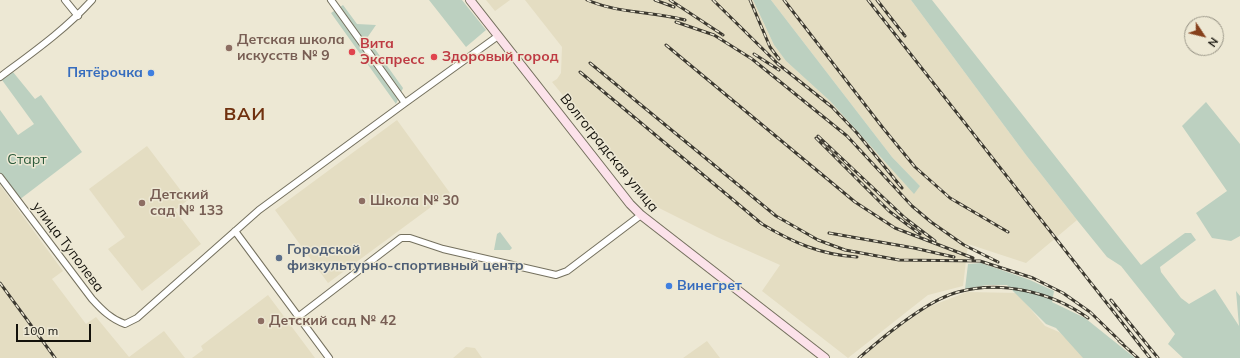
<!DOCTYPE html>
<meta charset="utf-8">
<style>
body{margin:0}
#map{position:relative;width:1240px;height:358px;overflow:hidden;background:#ede8d4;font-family:Mulish,sans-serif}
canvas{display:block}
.north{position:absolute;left:1184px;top:16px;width:40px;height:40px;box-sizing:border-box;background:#ede8d4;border:1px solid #969284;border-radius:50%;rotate:125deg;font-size:11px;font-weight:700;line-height:16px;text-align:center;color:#13110b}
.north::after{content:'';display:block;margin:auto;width:14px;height:18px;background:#86401c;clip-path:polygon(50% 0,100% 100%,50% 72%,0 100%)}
.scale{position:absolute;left:16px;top:324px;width:75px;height:18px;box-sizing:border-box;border:2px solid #13110b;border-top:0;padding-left:5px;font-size:12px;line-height:14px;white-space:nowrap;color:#13110b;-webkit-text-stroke:3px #ede8d4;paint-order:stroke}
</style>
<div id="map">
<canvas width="1240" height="358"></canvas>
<div class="north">N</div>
<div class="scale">100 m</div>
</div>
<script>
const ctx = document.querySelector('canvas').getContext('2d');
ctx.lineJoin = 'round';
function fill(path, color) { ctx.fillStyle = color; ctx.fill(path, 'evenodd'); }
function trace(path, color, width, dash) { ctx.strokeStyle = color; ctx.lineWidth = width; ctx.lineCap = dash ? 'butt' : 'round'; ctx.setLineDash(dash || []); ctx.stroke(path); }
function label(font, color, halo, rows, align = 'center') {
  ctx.font = font + ' Mulish,sans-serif'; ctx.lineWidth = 3; ctx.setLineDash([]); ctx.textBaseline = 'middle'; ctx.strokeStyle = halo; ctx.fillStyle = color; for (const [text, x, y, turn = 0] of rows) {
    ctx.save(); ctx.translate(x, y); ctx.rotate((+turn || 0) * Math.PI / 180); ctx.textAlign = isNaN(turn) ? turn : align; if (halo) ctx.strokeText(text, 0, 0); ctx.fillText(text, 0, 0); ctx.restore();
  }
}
fill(new Path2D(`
 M486 0H510L495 11Z
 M525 0H753L774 45 786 61 830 101 907 186H920L892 157 771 0H911L1026 155 1077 220 1026 263 968 244 963 286 928 295 848 358 762 291 780 265 717 237 653 205 552 82 557 79 561 73 562 47Z
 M397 120 450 193 328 283 275 210Z
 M147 146 188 200 175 210 201 244 142 291 108 249 125 237 89 189Z
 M0 185 63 271 52 279 86 324 96 317 129 357 164 331 185 358H0Z
 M967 292 1017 293 1045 326 1059 332 1071 342 1084 358H857L885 333 928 307Z
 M268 295 315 358H192L203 350 201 346Z
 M707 341 720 358H683Z
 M466 347 475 348 482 358H453Z`), '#e4ddc2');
fill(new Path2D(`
 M429 0H462L486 30 466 47Z
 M753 0H771L892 157 920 186 914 194 830 101 786 61 774 45Z
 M911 0H932L1141 265 1185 233H1191L1196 240 1160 267 1161 272 1181 298 1189 304 1215 289 1239 326 1236 291 1240 296V358H1183L1168 344 1175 334 1121 266 1107 257 1077 220 1026 155Z
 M343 5 357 24 376 25 367 38 403 88 396 104 331 13Z
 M13 72 35 99 41 95 82 152 19 200 0 173V110L18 135 34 124 2 80Z
 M1206 102 1240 144V236L1231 241 1212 238 1196 213 1227 191 1182 126Z
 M500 232 512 248 510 250H494L497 234Z
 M981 263 1030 280 1054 291 1052 302 1085 318 1135 358H1083L1056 328 1046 324 1007 285H987L965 289 968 264Z`), '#bcd0c0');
const minor = new Path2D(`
 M65 0 78 16
 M331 0 405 103
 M0 77C32 53 65 30 92 0
 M0 177 92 299C102 310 111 319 125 324L137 318 259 210 405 103 498 36
 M235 231 329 358
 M298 317 401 238H410L443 249 556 275 567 271 641 215`);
const secondary = new Path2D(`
 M470 0 630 204 641 215 825 358`);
trace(minor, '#74705e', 8);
trace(secondary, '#74705e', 10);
trace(minor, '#fff', 6);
trace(secondary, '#fce2ea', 8);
const rail = new Path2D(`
 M587 0C619 14 653 11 685 20
 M655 0 674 7
 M670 0 723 35
 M713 0 778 64 832 107 857 133 902 188
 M750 0 770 47 779 59
 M784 0 883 128 915 167 950 198 1008 232
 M868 0 1150 358
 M877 0 905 36
 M676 22 714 35 752 59 847 136 912 206 931 222 964 245 998 262
 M666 45 855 202 895 228 973 258
 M754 54 779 70
 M590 63 776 216 818 240 845 250 899 260 980 261 1033 278 1063 293 1090 312 1123 344
 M580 72 762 224C792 242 821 255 857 257
 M818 136 905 218 935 241
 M816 138 889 211 920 234
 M829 233 914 248 954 257
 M0 283 55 358
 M1111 300 1158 358
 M1119 341 1138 358
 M859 358C883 337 927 300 958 292 1001 280 1052 292 1088 318`);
trace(rail, '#3c3930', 3);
trace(rail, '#ede8d4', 1.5, [4.5]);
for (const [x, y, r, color] of [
 [229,48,4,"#8d6e63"],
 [352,52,4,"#e0444e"],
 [434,57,4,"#e0444e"],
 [151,73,4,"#3f7fe0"],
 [362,201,4,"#8d6e63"],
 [142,203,4,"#8d6e63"],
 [279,258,4,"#5c6f8a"],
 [669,286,4,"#3f7fe0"],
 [261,321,4,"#8d6e63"]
]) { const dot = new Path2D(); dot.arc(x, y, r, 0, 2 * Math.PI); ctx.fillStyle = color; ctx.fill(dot); trace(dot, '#ede8d4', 1.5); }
label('bold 14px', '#785e54', '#ede8d4', [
 ["Детская школа",237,40],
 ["искусств № 9",237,56],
 ["Детский",150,195],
 ["сад № 133",150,211],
 ["Школа № 30",370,201],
 ["Детский сад № 42",269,321]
], 'left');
label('bold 14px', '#be3a42', '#ede8d4', [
 ["Вита",360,44],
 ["Экспресс",360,60],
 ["Здоровый город",442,57]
], 'left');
label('bold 14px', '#366cbe', '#ede8d4', [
 ["Пятёрочка",143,73],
 ["Винегрет",677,286,"left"]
], 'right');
label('14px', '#13110b', '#ede8d4', [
 ["Волгоградская улица",609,153,51],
 ["улица Туполева",68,247,53]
]);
label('14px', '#2d5b3c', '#ede8d4', [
 ["Старт",27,160]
]);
label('bold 14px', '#4e5e75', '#ede8d4', [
 ["Городской",287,250],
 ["физкультурно-спортивный центр",287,266]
], 'left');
ctx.letterSpacing = '1px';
label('bold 18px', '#70310f', '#ede8d4', [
 ["ВАИ",245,115]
]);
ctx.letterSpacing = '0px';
</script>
